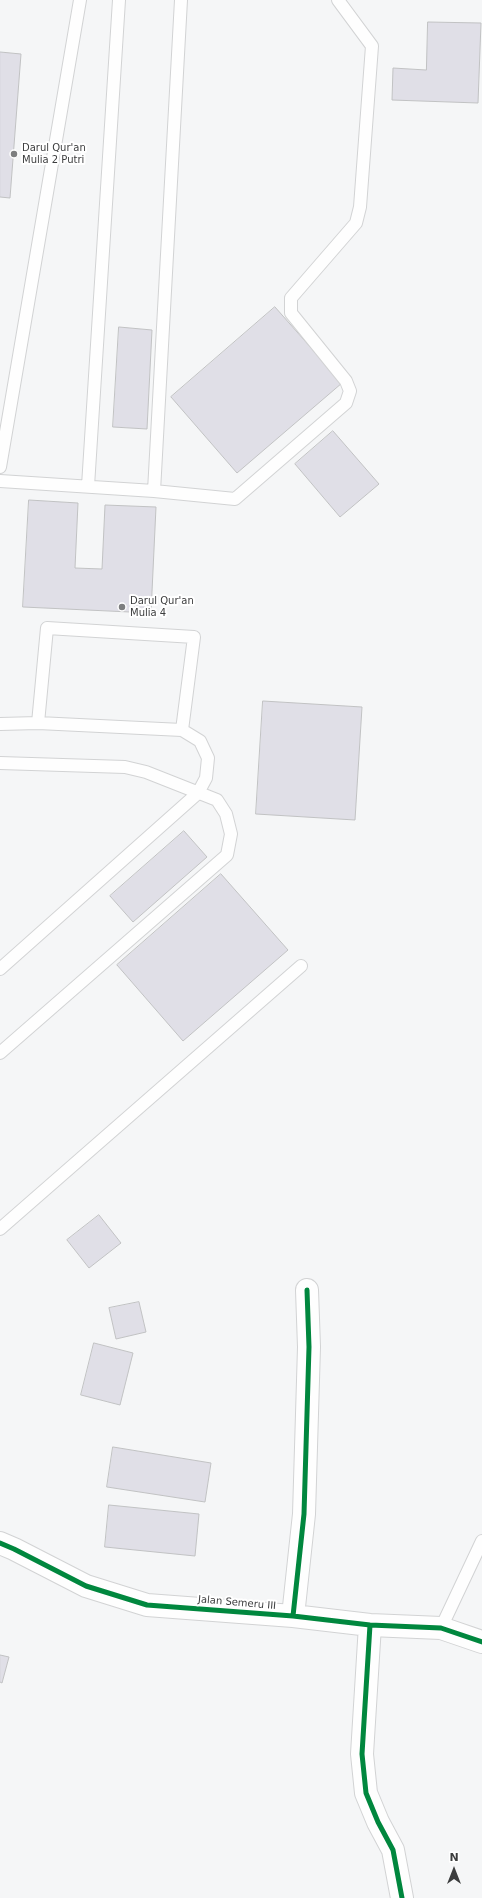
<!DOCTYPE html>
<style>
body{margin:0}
#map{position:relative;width:482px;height:1898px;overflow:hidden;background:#f5f6f7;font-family:"DejaVu Sans",sans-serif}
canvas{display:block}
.north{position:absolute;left:434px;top:1850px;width:40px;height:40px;-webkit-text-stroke:3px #fff;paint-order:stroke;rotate:0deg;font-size:11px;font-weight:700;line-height:16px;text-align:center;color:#3c3d3e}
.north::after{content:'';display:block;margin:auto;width:14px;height:18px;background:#3c3d3e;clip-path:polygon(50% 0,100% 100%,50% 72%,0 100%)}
</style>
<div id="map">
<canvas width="482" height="1898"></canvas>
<div class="north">N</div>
</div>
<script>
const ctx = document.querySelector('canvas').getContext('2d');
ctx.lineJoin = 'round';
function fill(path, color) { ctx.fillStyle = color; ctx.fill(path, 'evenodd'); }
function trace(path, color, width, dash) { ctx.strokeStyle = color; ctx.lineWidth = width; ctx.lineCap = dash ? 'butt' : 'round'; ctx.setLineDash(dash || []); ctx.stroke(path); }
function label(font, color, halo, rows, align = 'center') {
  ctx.font = font + ' "DejaVu Sans",sans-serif'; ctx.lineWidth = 4; ctx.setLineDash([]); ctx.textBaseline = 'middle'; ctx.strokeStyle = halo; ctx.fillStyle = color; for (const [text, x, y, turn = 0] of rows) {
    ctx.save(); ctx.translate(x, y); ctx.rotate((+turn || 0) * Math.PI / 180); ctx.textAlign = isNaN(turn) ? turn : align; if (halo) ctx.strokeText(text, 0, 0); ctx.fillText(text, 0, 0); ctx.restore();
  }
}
const building = new Path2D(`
 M428 22 481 23 478 103 392 100 393 68 426 70Z
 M0 52 21 54 10 198 0 197Z
 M275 307 342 383 237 473 171 397Z
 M119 327 152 330 147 429 113 427Z
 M333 431 379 484 340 517 295 464Z
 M29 500 78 503 75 568 102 569 105 505 156 507 151 613 23 607Z
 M263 701 362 707 355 820 256 814Z
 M184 831 207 857 133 922 110 896Z
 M221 874 288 950 183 1041 117 965Z
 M99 1215 121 1243 89 1268 67 1240Z
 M139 1302 146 1332 116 1339 109 1308Z
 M94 1343 133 1353 120 1405 81 1395Z
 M113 1447 211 1463 205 1502 107 1487Z
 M109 1505 199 1514 195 1556 105 1547Z
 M0 1655 9 1657 2 1683 0 1682Z`);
fill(building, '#e0dfe7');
trace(building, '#c1c2c3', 1);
const service = new Path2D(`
 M0 467 80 0
 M0 481 154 491 235 499 346 403 350 391 346 381 291 313V298L356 223 360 207 372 46 338 0
 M88 486 119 0
 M154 491 181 0
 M38 723 47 628 194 637 182 730
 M0 724 38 723 182 730 200 741 208 758 206 778 198 793 0 969
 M0 763 125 767 146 772 217 800 226 814 231 834 227 855 0 1053
 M0 1229 301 966
 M441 1628 482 1541`);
const minor = new Path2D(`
 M0 1543 14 1549 86 1586 147 1605 293 1616 370 1625 441 1628 482 1642
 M293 1616 304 1514 309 1347 307 1290
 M370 1625 362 1754 366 1793 378 1822 393 1850 402 1898`);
trace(service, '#d2d3d4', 14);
trace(minor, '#d2d3d4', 24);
trace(service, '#fefefe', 12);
trace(minor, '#fefefe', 22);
trace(new Path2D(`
 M0 1543 14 1549 86 1586 147 1605 293 1616 370 1625 441 1628 482 1642
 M293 1616 304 1514 309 1347 307 1290
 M370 1625 362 1754 366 1793 378 1822 393 1850 402 1898`), '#00873e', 5);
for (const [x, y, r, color] of [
 [14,154,4,"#7d7e7f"],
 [122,607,4,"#7d7e7f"]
]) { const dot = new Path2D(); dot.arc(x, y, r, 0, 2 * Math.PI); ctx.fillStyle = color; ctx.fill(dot); trace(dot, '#fff', 1.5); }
label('10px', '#3c3d3e', '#fff', [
 ["Darul Qur'an",22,148],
 ["Mulia 2 Putri",22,160],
 ["Darul Qur'an",130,601],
 ["Mulia 4",130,613]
], 'left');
label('10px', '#3c3d3e', '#fff', [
 ["Jalan Semeru III",237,1603,5]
]);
</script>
